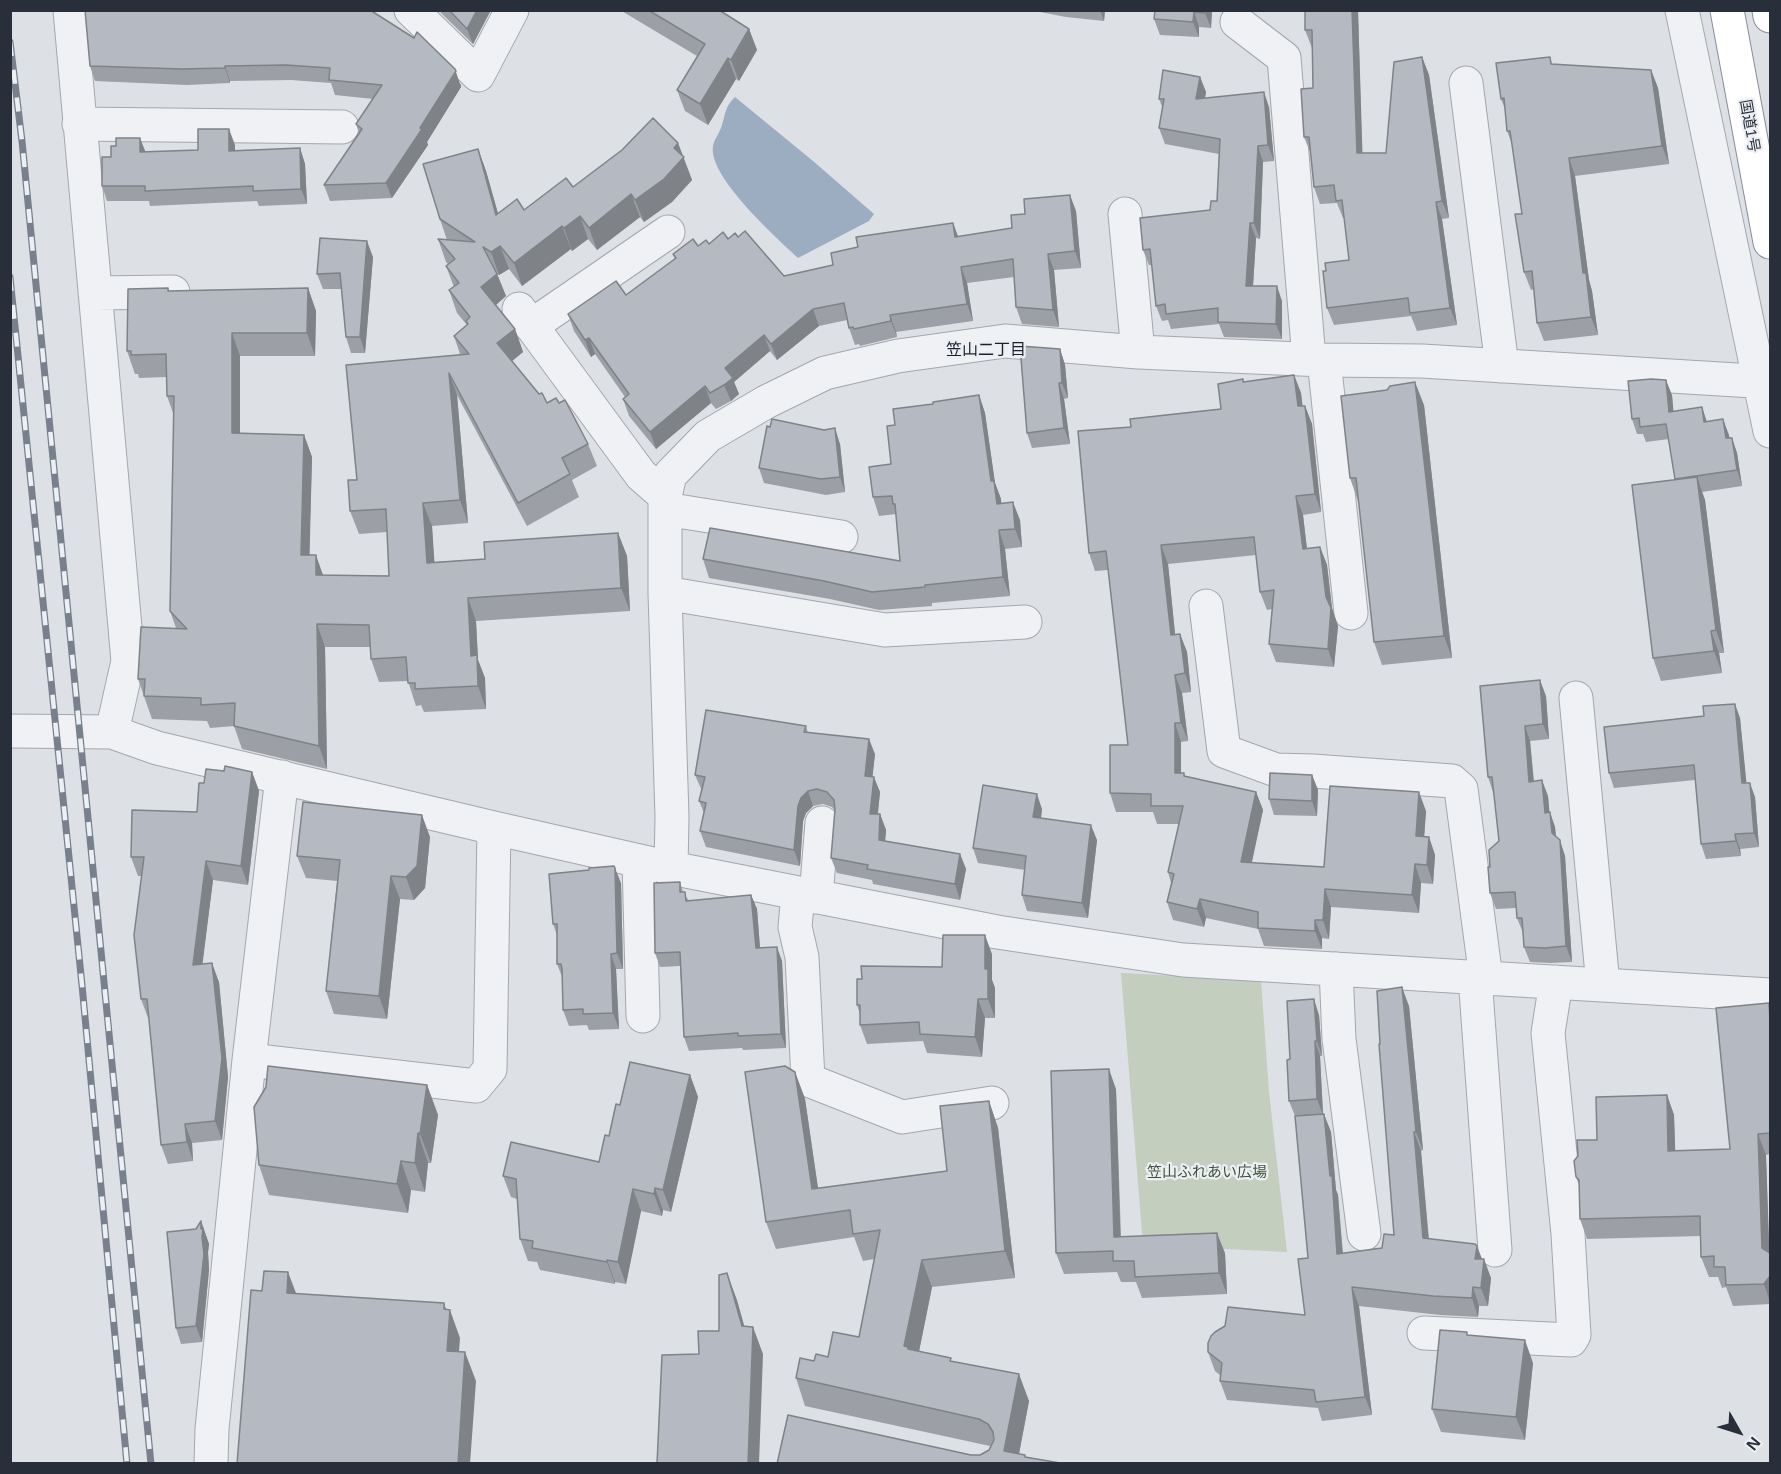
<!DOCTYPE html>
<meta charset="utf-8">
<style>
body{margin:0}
#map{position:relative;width:1781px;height:1474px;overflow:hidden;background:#dde0e5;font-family:Helvetica,sans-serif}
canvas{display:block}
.frame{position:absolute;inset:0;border:12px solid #282e3a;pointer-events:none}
.north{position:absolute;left:1709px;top:1402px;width:60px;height:60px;-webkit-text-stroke:4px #eceff3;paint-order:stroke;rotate:129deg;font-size:16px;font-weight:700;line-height:24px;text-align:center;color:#282e3a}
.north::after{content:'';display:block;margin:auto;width:21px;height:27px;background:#282e3a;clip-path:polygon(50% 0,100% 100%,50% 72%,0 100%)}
</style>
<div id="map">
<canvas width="1781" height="1474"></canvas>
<div class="frame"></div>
<div class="north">N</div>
</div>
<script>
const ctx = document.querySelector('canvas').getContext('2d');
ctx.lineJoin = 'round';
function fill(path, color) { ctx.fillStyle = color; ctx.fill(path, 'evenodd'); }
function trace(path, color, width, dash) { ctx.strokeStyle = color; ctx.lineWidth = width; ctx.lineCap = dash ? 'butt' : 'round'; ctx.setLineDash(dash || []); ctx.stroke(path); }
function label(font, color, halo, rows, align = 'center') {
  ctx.font = font + ' Helvetica,"Noto Sans JP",sans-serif'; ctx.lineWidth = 4.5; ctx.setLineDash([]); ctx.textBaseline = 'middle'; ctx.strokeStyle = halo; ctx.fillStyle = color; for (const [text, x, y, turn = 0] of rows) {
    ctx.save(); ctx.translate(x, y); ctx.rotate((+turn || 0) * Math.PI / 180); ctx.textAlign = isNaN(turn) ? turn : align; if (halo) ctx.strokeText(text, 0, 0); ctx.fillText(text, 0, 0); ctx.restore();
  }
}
fill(new Path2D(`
 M1121 973 1261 980 1269 1092 1287 1252 1143 1245Z`), '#c3cebf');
fill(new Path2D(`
 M735 97 813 161 874 214 869 221 798 258C777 238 708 177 713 146 714 140 720 132 722 125 726 112 725 107 735 97Z`), '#9cadc2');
const minor = new Path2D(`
 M70 10 128 661 112 732
 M411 10 478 75 512 10
 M1682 10 1770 431
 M1237 22 1284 58 1309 359
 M1466 83 1502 366
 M79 124 342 127
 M1125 214 1138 352
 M95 293 173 292
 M519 309 641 475 665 496
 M531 326 668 232
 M1324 360 1351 613
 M665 509 841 537
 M665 593 885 630 1025 622
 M1206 606 1224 751 1276 770 1313 771 1452 781 1461 789 1486 978
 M1576 698 1603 985
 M10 731 112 732 157 748 494 828 671 868 997 932 1183 960 1770 995
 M639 861 643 1016
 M671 868 672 817 665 593V496L670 475 708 436 766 402 825 373 898 356 1005 341 1138 352 1324 360 1422 361 1770 382
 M798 894 795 927 802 957 808 1080 902 1117 992 1103
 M816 897 822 823
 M1336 969 1339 1039 1364 1234
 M1475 977 1495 1250
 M249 1060 476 1086 490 1069 494 828
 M1424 1333 1571 1340 1574 1335 1568 1234 1548 1033 1556 982
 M211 1464 212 1429 249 1060 282 777`);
const highway = new Path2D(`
 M1727 10 1770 242
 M1769 10 1770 16`);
trace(minor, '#a3a7ae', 35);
trace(highway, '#868d9a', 35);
trace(minor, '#eff1f4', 33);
trace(highway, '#fff', 33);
const rail = new Path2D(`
 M10 42 22 141 151 1464
 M10 277 82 985 127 1464`);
trace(rail, '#78808d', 7);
trace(rail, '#eceff3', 4.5, [14]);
fill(new Path2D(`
 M85 10 461 84V87L427 142 428 145 392 198 330 201 324 185 359 133 356 124 373 99 335 95 331 83 291 80 230 81V83L187 85 95 81 90 66Z
 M440 10H491L473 44 441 13Z
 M620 10H719L749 29 757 50 739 81 736 79 708 125 685 111 677 90 697 56Z
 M1030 10H1105L1104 21 1066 17Z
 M1155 10H1212L1211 28 1199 27V37L1160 35 1154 19Z
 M1305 10H1358L1362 153H1386L1422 57 1429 75 1449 218 1442 219 1457 325 1417 331 1411 316 1334 325 1327 308 1326 271 1349 260 1345 218H1343L1337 203 1320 204 1314 187 1311 154 1304 137 1313 88 1312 48 1305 30Z
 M1550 57 1552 64 1651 70 1658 88 1669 164 1575 176 1589 280 1592 291 1598 335 1544 341 1537 323 1534 289 1531 290 1524 272 1522 214 1512 144 1507 131 1505 109 1501 99Z
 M1200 77 1206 92 1205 98 1269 107 1274 161 1263 162 1260 239 1256 238 1253 286 1282 301V339L1224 337 1219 324 1171 329 1168 320 1162 321 1156 306 1152 265H1149L1143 250 1210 210 1217 201 1219 154 1165 144 1159 128 1163 109 1159 99Z
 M678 143 692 180 672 202 644 222 640 217 597 250 588 239 572 251 571 249 522 286 509 269 499 275 497 274 506 296 496 305 515 329 523 352 512 361 547 403H559L588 444 597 466 572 480 579 497 527 526 457 395 468 523 432 526 434 562 485 559 618 533 627 556 630 611 476 621 478 660 485 678 486 709 424 712 421 705 416 706 408 681 379 682 371 659V647H325L327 769 242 749 234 726 210 728 207 721 152 719 138 679 176 628 170 611 174 416 167 396V377L139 378 138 374H135L127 351 168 288 169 291 308 288 316 311 315 356H240V433L304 435 312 457 309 555 324 576H389L387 532 359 534 350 511 357 480 460 354 454 336 467 325 457 313 449 290 454 287 446 266 448 264 446 262 438 239 447 240 440 219 478 149 486 171 498 214 524 210 573 187Z
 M235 145V151L300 148 305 164 307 204 259 206 257 201 150 206 149 201H107L102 186 111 157 146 152 198 150Z
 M1076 211 1081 268 1054 270 1059 327 1022 324 1016 307 1014 277 967 283 973 321 896 332 897 337 860 346 859 344 855 345 849 328 847 320 819 326 777 360 770 351 734 382 739 394 731 401 716 409 711 403 656 449 629 416 623 399 625 397 595 354 591 357 574 331 568 314 626 295 675 259 673 254 698 246 709 244 728 239 738 237 784 276 833 265 858 247 953 223 958 237 1012 228Z
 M373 257 365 353H351L346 337 341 289H323L317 274Z
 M1060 349 1065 365 1068 398 1064 399 1070 444 1032 448 1027 433Z
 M1294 375 1301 393 1302 406H1305L1312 424 1321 512 1303 515 1307 549 1320 547 1327 565 1332 608 1338 626 1334 667 1276 662 1269 644 1272 609 1267 610 1260 592 1256 555 1168 564 1175 634H1180L1187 652 1191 692 1182 693 1188 741 1181 742V773L1185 777 1256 792 1263 810 1251 863 1324 867 1426 811 1424 836 1429 837 1435 855 1433 884 1421 883 1419 913 1331 907 1329 939 1322 938V949L1264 946 1258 929 1206 918 1204 927 1173 920 1167 902 1171 883 1168 872 1179 824H1157L1153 812H1116L1110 793 1128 745 1108 570 1095 571 1089 553 1131 427 1221 409 1244 382Z
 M1387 390 1424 405 1452 658 1382 665 1374 642 1359 501H1358L1350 478Z
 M979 395 985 413 995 483 1001 499V503L1020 520 1022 547 1005 549 1010 596 932 603V606L879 610 830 599 709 578 703 559 900 561 896 514 879 516 873 497 891 464 895 425 933 404Z
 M1672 395 1673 412 1702 407 1707 422 1723 419 1729 438H1732L1737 453 1742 486 1702 492 1705 500 1724 653H1719L1722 673 1661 681 1653 658 1675 480 1669 439 1646 442 1643 434H1637L1632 419Z
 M840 444 845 492 826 495 764 483 759 468Z
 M1546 696 1549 739 1530 741 1534 781 1548 796 1549 812 1555 827 1556 837 1565 856 1572 962 1550 963 1530 962 1524 947 1523 933 1517 918 1516 908 1496 909 1490 893V867L1499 841 1494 792H1493L1488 777Z
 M1740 718 1746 783 1755 797 1759 847 1740 849 1741 856 1706 859 1701 844 1695 780 1614 788 1609 773Z
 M806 726 808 733 875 754 872 777 880 792 878 814H880L886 830 885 841 960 854 966 869 960 900 873 884 872 880 837 873 831 858 835 811 832 807 823 804 813 806 806 813 803 821 800 866 706 847 700 831 704 813 699 801 702 791 695 775Z
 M224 771 252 772 259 791 248 885 213 880 202 964 219 982 228 1077 222 1140 192 1143 193 1161 168 1164 161 1145 149 1018H148L141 999 142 876H138L131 857 197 812 204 783Z
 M1312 775 1318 790 1317 816 1274 815 1269 799Z
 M1042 809 1041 818 1097 840 1088 918 1027 911 1022 895 1025 870 978 863 973 848Z
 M430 837 425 888 414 900 400 899 387 1019 334 1014 326 991 337 881 306 878 297 856Z
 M680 882 683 892 689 901 751 895 757 909 760 947 782 961 786 1048 743 1050 742 1048 689 1051 684 1037 680 966 660 967 655 953Z
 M621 883 623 969H616L619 1029 589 1030 587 1025 569 1026 563 1010V979L557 964V935L553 924Z
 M992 954V980L995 988V1018H985L982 1057 927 1053 923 1041 867 1044 860 1025V1014L857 1005 862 979 942 967Z
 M1409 1006 1423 1150 1421 1151 1429 1239 1482 1259 1491 1278 1488 1306H1479L1478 1317 1440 1315 1359 1306 1372 1415 1322 1421 1318 1408 1227 1400 1220 1381 1221 1376 1215 1371 1208 1352 1305 1315 1308 1258 1295 1116 1289 1101 1319 1015 1322 1056H1320L1323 1114 1331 1132 1336 1190 1338 1195 1343 1253 1382 1248 1394 1235 1380 1044Z
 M1770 1008V1154L1766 1155 1769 1252 1770 1253V1304L1733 1306 1726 1287 1722 1288 1718 1277H1709L1701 1257V1236L1587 1239 1580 1219 1579 1185 1576 1177 1597 1140 1667 1095 1674 1115 1675 1151 1730 1149Z
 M795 1072 805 1099 818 1188 947 1171 989 1101 998 1128 1015 1278 932 1287 919 1352 952 1362 1029 1401 1019 1454 1026 1457 971 1455H980L989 1450 990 1446 805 1406 796 1378 814 1361 828 1357 859 1337 874 1259 863 1261 854 1237 776 1249 766 1222Z
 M690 1075 698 1097 671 1212 663 1210 662 1216 641 1211 626 1284 615 1282V1284L540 1270 537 1262 528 1261 520 1239 517 1199 511 1197 503 1176 599 1162 620 1105Z
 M427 1085 438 1115 431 1163H428L425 1192 411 1190 408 1213 269 1195 259 1165Z
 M1116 1089 1121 1236 1225 1253 1227 1294 1142 1298 1136 1282H1121L1117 1272 1064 1274 1056 1253Z
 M201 1221 209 1244 208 1252 209 1270 202 1342 181 1344 176 1328 196 1229Z
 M1533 1363 1525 1440 1441 1432 1432 1409Z`), '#9c9fa6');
fill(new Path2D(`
 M477 10H491L473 44 467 29Z
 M1100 10H1105L1104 21Z
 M1206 10H1212L1211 28 1205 13Z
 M1352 10H1358L1363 170 1357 153Z
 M1194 12 1199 27V37L1193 22Z
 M749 29 757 50 739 81 731 60Z
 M1422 57 1429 75 1449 218 1442 201Z
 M728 58 736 79 708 125 700 104Z
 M225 66 230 81V83L225 68Z
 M455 69 461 87 427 142 428 145 392 198 386 183 420 128Z
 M1651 70 1658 88 1669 164 1662 146Z
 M1200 77 1206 92 1202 114 1196 99Z
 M1264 92 1269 107 1274 161 1268 145Z
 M229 129 235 145V166L229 151Z
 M140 138 146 153 140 152Z
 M678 143 692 180 672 202 644 222 635 200Z
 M1258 146 1263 162 1260 239 1254 223Z
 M300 148 305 164 307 204 301 189Z
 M478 149 486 171 505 238 496 215Z
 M1569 158 1575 176 1589 280 1592 291 1598 335 1591 317 1583 273Z
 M631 194 640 217 597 250 589 228Z
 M1070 195 1076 211 1081 268 1075 251Z
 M1436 202 1442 219 1457 325 1450 308Z
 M580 216 588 239 572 251 564 228Z
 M953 223 959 239 955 237Z
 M1250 223 1256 238 1252 301 1246 286Z
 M562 226 571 249 522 286 514 263Z
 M367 241 373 257 365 353 360 337Z
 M500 246 509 269 499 275 491 252Z
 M1048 254 1054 270 1059 327 1053 310Z
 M961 267 967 283 973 321 967 304Z
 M497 274 506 296 490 310 481 287Z
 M1277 286 1282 301V339L1276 324Z
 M308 288 316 311 315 356 307 333Z
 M813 309 819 326 777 360 771 344Z
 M890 315 896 332 897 337 891 321Z
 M515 329 523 352 506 366 497 343Z
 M232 333 240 356V456L232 433Z
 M764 335 770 351 734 382 739 394 731 401 724 385 725 368Z
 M589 338 595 354 591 357 585 340Z
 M1060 349 1065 365 1068 398 1062 383Z
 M449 373 457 395 468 523 460 500Z
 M1294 375 1301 393 1305 425 1298 406Z
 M1666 380 1672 395 1675 428 1669 412Z
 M1415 382 1424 405 1452 658 1444 636Z
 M1059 383 1064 399 1070 444 1064 428Z
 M705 386 711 403 656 449 650 432Z
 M979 395 985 413 995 483 1001 499 1003 522 997 504 991 481Z
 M1305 406 1312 424 1321 512 1315 494Z
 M1702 407 1707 423 1704 422Z
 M1723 419 1729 435 1732 454 1726 438Z
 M835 428 840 444 845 492 840 477Z
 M304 435 312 457 309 578 301 555Z
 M1732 438 1737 453 1742 486 1737 470Z
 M1697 477 1705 500 1724 653 1716 630Z
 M1296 496 1303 515 1309 567 1303 549Z
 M1013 502 1020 520 1022 547 1015 529Z
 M423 503 432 526 436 585 427 563Z
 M999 530 1005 549 1010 596 1003 577Z
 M618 533 627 556 630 611 621 588Z
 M1161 545 1168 564 1177 653 1171 635Z
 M1320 547 1327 565 1332 608 1338 626 1334 667 1328 649 1326 597Z
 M316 555 324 578 316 575Z
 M468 598 476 621 478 660 485 678 486 709 478 686 471 656Z
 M317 624 325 647 327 769 319 746Z
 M1711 631 1719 653 1722 673 1714 651Z
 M1180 634 1187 652 1191 692 1185 673Z
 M1175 675 1182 693 1188 741 1181 723Z
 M1540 680 1546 696 1549 739 1543 724Z
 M1735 704 1740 718 1748 798 1742 783Z
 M1175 723 1181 742V791L1175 773Z
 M1525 726 1530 741 1535 797 1529 782Z
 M869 739 875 754 871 791 865 776Z
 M252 772 259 791 248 885 241 866Z
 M1312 775 1318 790 1317 816 1312 801Z
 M874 777 880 792 876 829 870 814Z
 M1542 780 1548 796 1551 828 1545 813Z
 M1750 783 1755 797 1759 847 1754 833Z
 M808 791 813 806 806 813 803 821 800 866 794 850 798 806 801 798Z
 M1256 792 1263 810 1248 881 1241 862Z
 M1419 792 1426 811 1423 854 1416 836Z
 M1037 794 1042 809 1039 833 1033 817Z
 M1550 812 1555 827 1557 848 1552 833Z
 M880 814 886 830 884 855 879 840Z
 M422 815 430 837 425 888 414 900 406 877Z
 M1091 825 1097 840 1088 918 1082 903Z
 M1735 834 1740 849 1741 856 1736 841Z
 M1429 837 1435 855 1433 884 1427 865Z
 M1560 840 1565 856 1572 962 1566 946Z
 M960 854 966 869 960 900 955 884Z
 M206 861 213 880 200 984 193 965Z
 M1415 864 1421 883 1419 913 1412 895Z
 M615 868 621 883 623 969 617 953Z
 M391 876 400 899 387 1019 379 996Z
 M1325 889 1331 907 1329 939 1323 920Z
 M751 895 757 909 761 962 756 948Z
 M1200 899 1206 918 1204 927 1197 909Z
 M1315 920 1322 938V949L1315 931Z
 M985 935 992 954V980L995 988V1018L988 999 985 969Z
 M777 947 782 961 786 1048 781 1034Z
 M611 954 616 969 619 1029 613 1013Z
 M212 963 219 982 228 1077 222 1140 215 1121Z
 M1402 987 1409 1006 1423 1150 1416 1132Z
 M978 999 985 1018 982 1057 975 1037Z
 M1314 999 1319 1015 1322 1056 1317 1041Z
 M1315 1041 1320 1056 1323 1115 1317 1099Z
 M1109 1069 1116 1089 1121 1258 1114 1237Z
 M795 1072 805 1099 822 1216 812 1189Z
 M690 1075 698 1097 671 1212 663 1190Z
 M427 1085 438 1115 431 1163 420 1134Z
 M1667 1095 1674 1115 1676 1172 1668 1151Z
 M989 1101 998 1128 1015 1278 1005 1251Z
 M1324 1114 1331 1132 1336 1190 1338 1195 1344 1273 1337 1254Z
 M185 1124 192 1143 193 1161 187 1142Z
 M1414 1132 1421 1151 1430 1257 1423 1238Z
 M418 1133 428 1163 425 1192 415 1163Z
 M1758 1134 1766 1155 1770 1268 1762 1248Z
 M401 1161 411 1190 408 1213 397 1184Z
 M655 1188 663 1210 662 1216 654 1194Z
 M633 1189 641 1211 626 1284 618 1262Z
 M201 1221 209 1244 208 1252 209 1270 202 1342 196 1326 201 1229Z
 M1217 1233 1225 1253 1227 1294 1219 1273Z
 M1477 1246 1484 1264 1475 1259Z
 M1484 1259 1491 1278 1488 1306 1481 1288Z
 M607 1260 615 1282V1284L607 1262Z
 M922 1260 932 1287 916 1366 904 1346Z
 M288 1272 299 1301 287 1293Z
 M727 1273 737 1300 752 1353 742 1326Z
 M1770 1276V1302L1764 1284Z
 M1352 1287 1359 1306 1372 1415 1365 1397Z
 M1473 1287 1479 1306 1478 1317 1472 1298Z
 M444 1303 449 1318 450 1310 460 1338 457 1380 447 1351Z
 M753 1327 763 1354 759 1464H748Z
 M1525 1340 1533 1363 1525 1440 1516 1417Z
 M465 1352 476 1381 470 1464H458Z
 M1019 1374 1029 1401 1017 1464 1004 1451Z`), '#7f8287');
const building = new Path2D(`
 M85 10H370L414 38 417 32 455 69 456 71 420 128 422 129 386 183 324 185 362 129 356 124 382 85 329 80 330 68 286 65 225 66V68L182 69 90 66Z
 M449 10H477L467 29Z
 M648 10H719L749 29 731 60 728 58 700 104 677 90 705 44Z
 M1155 10H1206L1205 13 1194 12 1193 22 1154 19Z
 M1305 10H1352L1357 153H1386L1394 62 1422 57 1442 201 1436 202 1450 308 1410 313 1408 298 1327 308 1323 271H1326L1325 263 1349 260 1342 200 1336 201 1334 185 1314 187 1309 137H1304L1301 89 1313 88 1312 30H1305Z
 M1550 57 1551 64 1651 70 1662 146 1569 158 1583 273H1586L1591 317 1537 323 1532 271 1524 272 1515 214H1522L1510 131H1507L1504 98 1501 99 1496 63Z
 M1163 70 1200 77 1196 99 1264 92 1268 145 1258 146 1254 223H1250L1246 286H1277L1276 324 1218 322V308L1166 314 1165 304 1156 306 1150 249 1143 250 1140 218 1210 210 1211 201H1217L1220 139 1159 128 1164 99H1159Z
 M653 118 678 143 674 148 684 157 664 179 635 200 631 194 589 228 580 216 564 228 562 226 514 263 500 246 491 252 483 247 497 274 481 287 515 329 497 343 539 394 542 393 547 403 556 398 559 403 565 400 588 444 562 458 570 474 518 503 449 373 460 500 423 503 427 563 485 559 484 542 618 533 621 588 468 598 471 656 477 655 478 686 415 689V683H408L406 657 371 659 369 625 317 624 319 746 234 726 235 703 201 705V698L144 696 145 679H138L141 627 187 629 170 611 174 396H167L166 354 131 355V351H127L128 289 168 288V291L308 288 307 333H232V433L304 435 301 555H316V575L389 576 386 509 350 511 348 480H357L346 365 469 354 454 336 468 324 466 321 470 317 449 290 459 283 446 266 455 259 438 239 475 242 440 219 423 164 478 149 496 215 517 199 524 210 566 178 573 187 622 150Z
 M198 129H229V151L300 148 301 189 253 191V186L145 191V186H102V157H111V146H116V138H140V152L198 150Z
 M1070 195 1075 251 1048 254 1053 310 1016 307 1013 259 961 267 967 304 890 315 891 321 854 329 853 327 849 328 844 303 813 309 771 344 764 335 725 368 733 378 724 385 710 393 705 386 650 432 623 399 629 394 589 338 585 340 568 314 616 281 626 295 676 258 673 254 693 239 698 246 706 240 709 244 723 232 728 239 735 233 738 237 745 231 784 276 833 265 831 253 858 247 856 237 953 223 955 237 1012 228 1011 215 1025 214 1024 199Z
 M320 238 367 241 360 337H346L340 273 317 274Z
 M1020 346 1060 349 1062 383H1059L1064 428 1027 433Z
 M1294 375 1298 406H1305L1315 494 1296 496 1303 549 1320 547 1326 597 1331 608 1328 649 1269 644 1274 590 1260 592 1254 537 1161 545 1171 635 1180 634 1185 673 1175 675 1181 723H1175V773H1184V776L1256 792 1241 862 1324 867 1330 786 1419 792 1416 836 1429 837 1427 865 1415 864 1412 895 1325 889 1323 920H1315V931L1258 928V912L1200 899 1197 909 1167 902 1174 874 1168 872 1183 806H1151V794L1110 793V745H1128L1106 551 1089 553 1078 431 1131 427 1130 419 1221 409 1218 384 1243 379V382Z
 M1651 379 1666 380 1669 412 1702 407 1704 422 1723 419 1726 438H1732L1737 470 1675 479 1666 424 1640 427 1639 418 1632 419 1628 381Z
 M1415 382 1444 636 1374 642 1356 478H1350L1341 396 1387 390 1390 386Z
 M979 395 991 481H994L997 504 1013 502 1015 529 999 530 1003 577 925 585V587L872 592 824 581 703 559 710 528 900 561 895 504H893L892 496 873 497 869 467 891 464 887 426 895 425 893 409 933 404V402Z
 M772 419 824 430 835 428 840 477 821 479 759 468 767 426 770 427Z
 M1697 477 1716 630 1711 631 1714 651 1653 658 1632 485Z
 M1540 680 1543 724 1525 726 1529 782 1542 780 1545 813 1550 812 1552 833 1560 840 1566 946 1545 948 1524 947 1522 918H1517L1515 892 1490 893 1488 867H1490L1489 850 1499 841 1492 777H1488L1480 686Z
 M1735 704 1742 783H1750L1754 833 1735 834 1736 841 1701 844 1694 765 1609 773 1604 727 1704 716 1703 706Z
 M706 710 806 726 804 732 869 739 865 776 874 777 870 814H880L879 840 960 854 955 884 867 869 868 865 831 858 835 809 834 800 827 792 817 789 808 791 801 798 798 806 794 850 700 831 706 803 699 801 705 777 695 775Z
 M225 766 252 772 241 866 206 861 193 965 212 963 222 1058 215 1121 185 1124 187 1142 161 1145 147 999H141L134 935 144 857H131L132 810 197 812 199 783H204L206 769 224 771Z
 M1270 773 1312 775V801L1269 799Z
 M983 785 1037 794 1033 817 1091 825 1082 903 1022 895 1026 856 973 848Z
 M303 802 422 815 417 866 406 877 391 876 379 996 326 991 340 860 297 856Z
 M614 866 615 868 617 953 611 954 613 1013 583 1014V1009L563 1010 562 969 561 964H557V924H553L549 874 589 870V868Z
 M680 882V892H685L686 901 751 895 756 948 777 947 781 1034 738 1036V1033L684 1037 680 952 655 953 654 883Z
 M943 935H985V969H988V999H978L975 1037 920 1034 919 1022 860 1025V1005H857V979H862L861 966 942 967Z
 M1402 987 1416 1132H1414L1423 1238 1475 1244 1477 1246 1475 1259H1484L1481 1288 1473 1287 1472 1298 1433 1296 1352 1287 1365 1397 1316 1402 1314 1390 1220 1381 1222 1363 1208 1352V1343L1211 1336 1215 1332 1225 1326 1228 1307 1305 1315 1298 1259 1308 1258 1295 1116 1324 1114 1330 1176H1332L1337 1254 1382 1248 1384 1234 1394 1235 1379 1044H1380L1377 991Z
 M1314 999 1317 1041H1315L1317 1099 1289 1101 1287 1060 1290 1059 1287 1001Z
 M1769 1003 1770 1021V1133L1758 1134 1762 1248 1770 1253V1276L1764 1284 1726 1285 1725 1267H1714V1256L1701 1257 1700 1216 1580 1219 1579 1180 1576 1177 1574 1161 1578 1156 1577 1140H1597L1596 1097 1667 1095 1668 1151 1730 1149 1716 1008Z
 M630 1062 690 1075 663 1190 655 1188 654 1194 633 1189 618 1262 607 1260V1262L532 1248 533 1241 520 1239 516 1179 503 1176 511 1142 599 1162 605 1135 609 1136 616 1104 620 1105Z
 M268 1066 427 1085 420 1134 418 1133 415 1163 401 1161 397 1184 259 1165 254 1107 266 1087Z
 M785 1066 795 1072 812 1189 947 1171 940 1106 989 1101 1005 1251 922 1260 904 1346 908 1347V1349L951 1358 950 1361 1019 1374 1004 1451 1025 1455V1457L1066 1464H777L788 1415 971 1455H980L989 1450 994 1440 993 1432 988 1424 979 1419 796 1378 800 1358 814 1361 816 1354 828 1357 833 1332 859 1337 880 1230 853 1234 850 1210 766 1222 745 1072Z
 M1109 1069 1114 1237 1217 1233 1219 1273 1135 1277 1134 1261H1113V1251L1056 1253 1051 1071Z
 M201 1221V1229L203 1228 202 1237 204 1254 196 1326 176 1328 167 1232 196 1229Z
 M264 1271 288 1272 287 1293 444 1303V1309L450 1310 447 1351 465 1352 458 1464H237L251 1290 262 1291Z
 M727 1273 742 1326 753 1327 748 1464H657L662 1355 699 1354 698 1331H719V1275Z
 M1440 1330 1467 1332V1335L1525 1340 1516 1417 1432 1409Z`);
fill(building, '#b5b9c1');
trace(building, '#7f8287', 1.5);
label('15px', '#282e3a', '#eceff3', [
 ["国道1号",1749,126,80]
]);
label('15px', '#3c5437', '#eceff3', [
 ["笠山ふれあい広場",1207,1173]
]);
label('16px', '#1b202b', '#eceff3', [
 ["笠山二丁目",986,351]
]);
</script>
